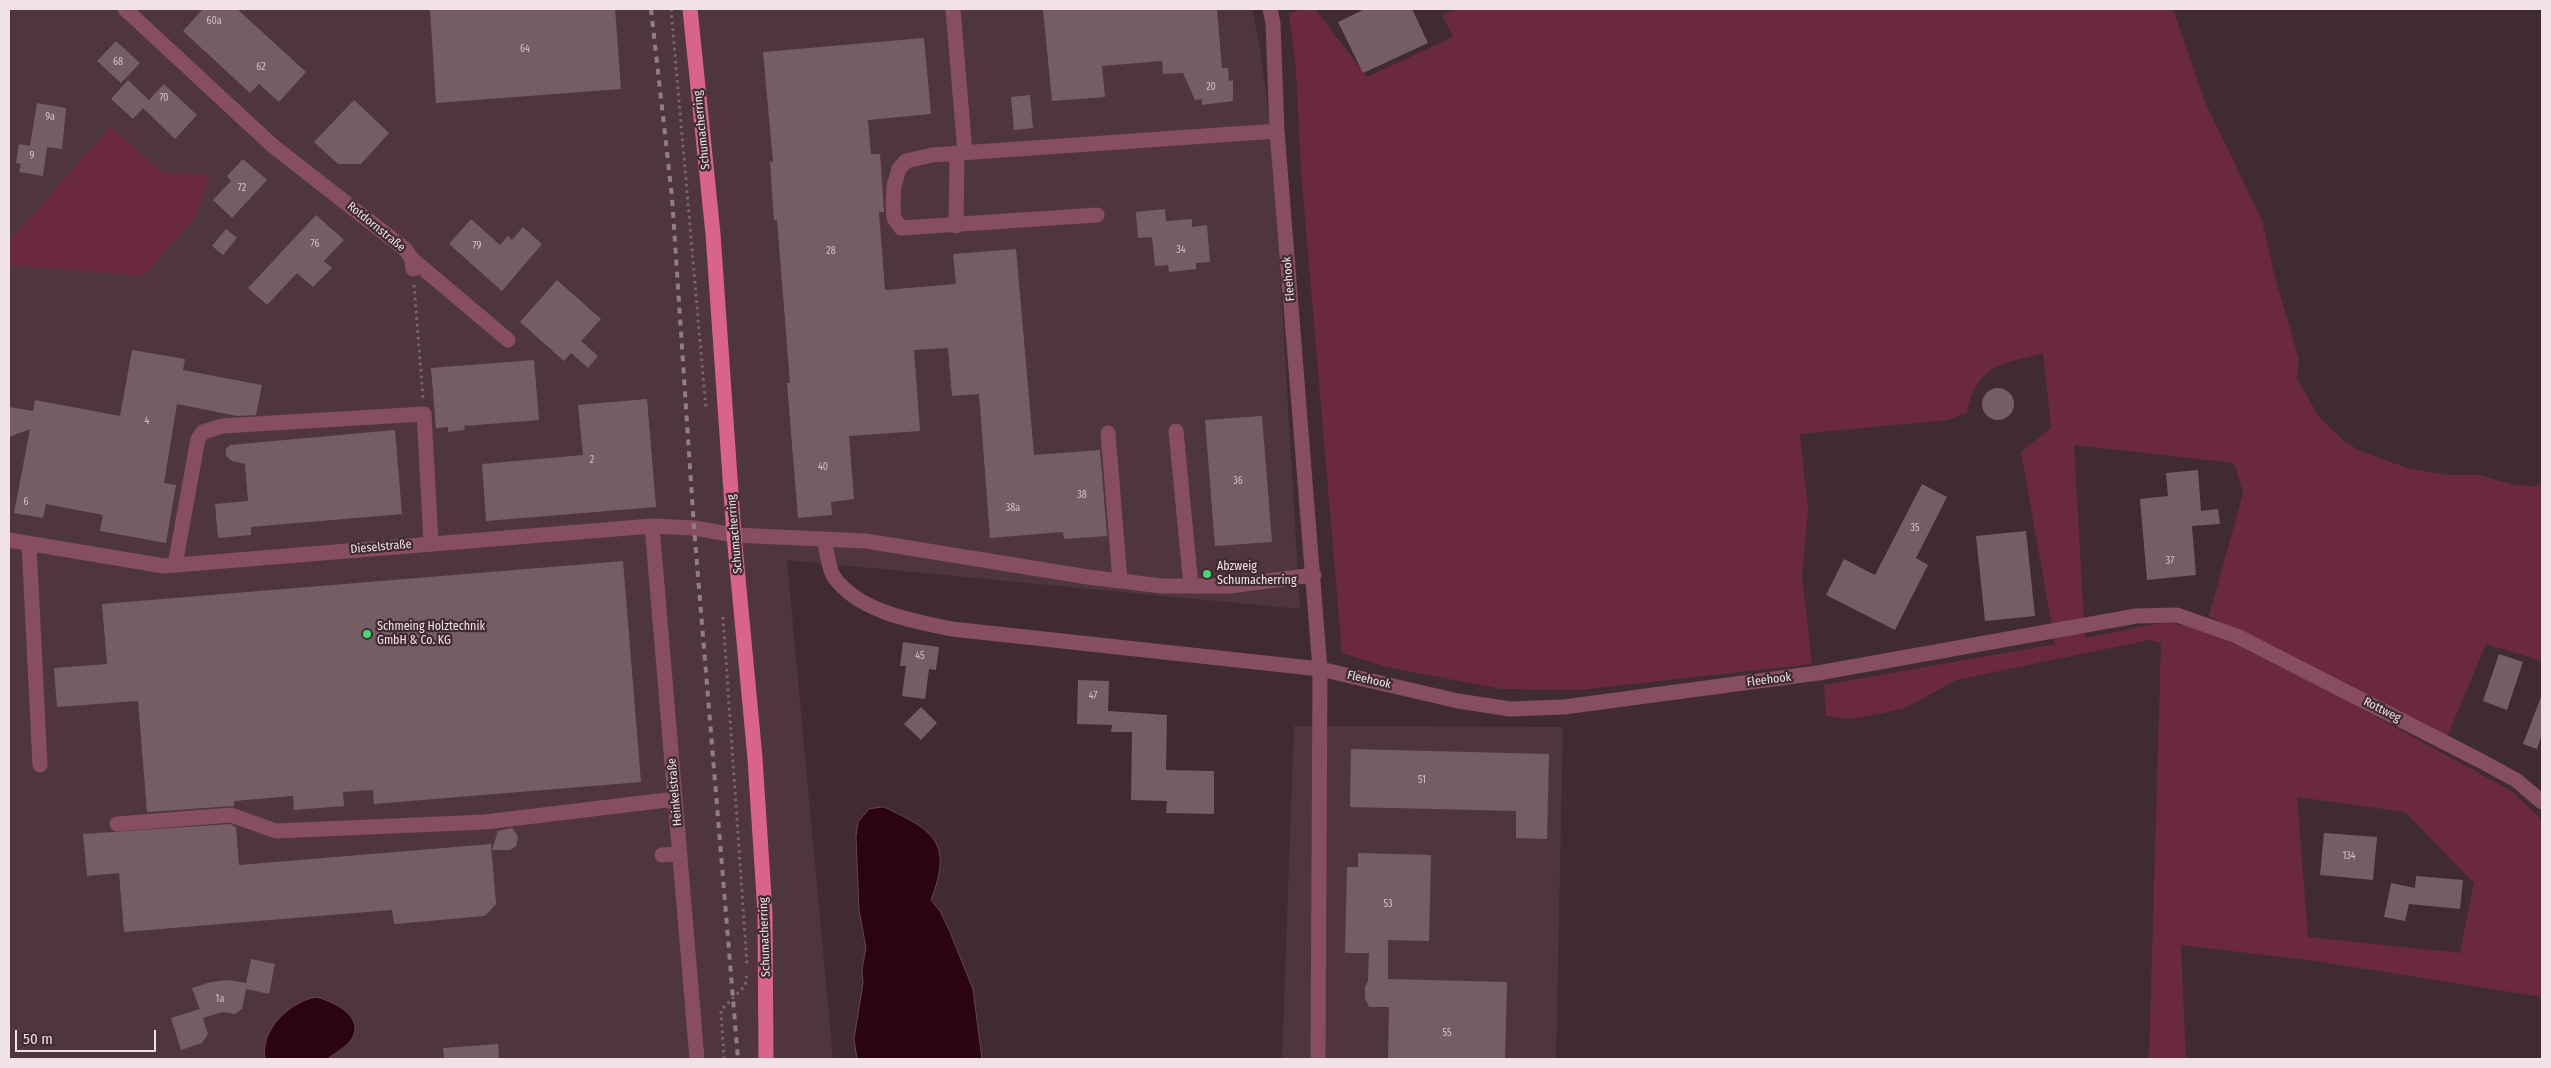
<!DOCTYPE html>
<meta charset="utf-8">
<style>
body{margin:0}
#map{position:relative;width:2551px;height:1068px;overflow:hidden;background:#3f2b31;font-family:"Fira Sans Condensed",sans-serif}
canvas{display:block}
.frame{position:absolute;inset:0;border:10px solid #f0e2e6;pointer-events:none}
.scale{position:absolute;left:15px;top:1030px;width:141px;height:22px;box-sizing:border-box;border:2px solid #f0e2e6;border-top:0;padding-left:6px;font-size:15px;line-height:18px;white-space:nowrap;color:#f0e2e6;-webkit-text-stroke:4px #3f2b31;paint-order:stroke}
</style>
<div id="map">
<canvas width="2551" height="1068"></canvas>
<div class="frame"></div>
<div class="scale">50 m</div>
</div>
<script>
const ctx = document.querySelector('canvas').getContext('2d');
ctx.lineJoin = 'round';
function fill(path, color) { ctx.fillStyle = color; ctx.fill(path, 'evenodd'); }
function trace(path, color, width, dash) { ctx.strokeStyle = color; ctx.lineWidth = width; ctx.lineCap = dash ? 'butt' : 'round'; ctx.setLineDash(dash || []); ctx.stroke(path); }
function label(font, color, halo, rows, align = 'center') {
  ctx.font = font + ' "Fira Sans Condensed",sans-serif'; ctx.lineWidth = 4.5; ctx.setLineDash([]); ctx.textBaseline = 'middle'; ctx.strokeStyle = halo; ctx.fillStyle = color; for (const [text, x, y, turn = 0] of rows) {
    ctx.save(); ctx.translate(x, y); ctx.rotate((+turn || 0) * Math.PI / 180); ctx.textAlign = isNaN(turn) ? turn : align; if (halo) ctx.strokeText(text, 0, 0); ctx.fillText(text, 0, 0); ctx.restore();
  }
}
fill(new Path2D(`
 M9 9H1252L1260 47 1273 151 1300 609 787 560 833 1059H9Z
 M1294 726 1563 727 1556 1059H1282Z`), '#4f363c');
fill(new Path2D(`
 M1304 9H1315L1367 77 1453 37 1442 15 1454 9H2173L2205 102 2262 220 2274 274 2299 359 2297 378 2319 417 2343 440 2360 451 2410 469 2450 475H2479L2514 485 2534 486 2542 483V661L2486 644 2447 737 2209 616 2243 493 2234 463 2074 445 2085 638 2166 622 2210 631 2246 645 2513 792 2542 820V997L2315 961 2181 945 2186 1059H2149L2161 643 2149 640 1956 680 1903 709 1853 719 1826 716 1824 685 2055 644 2021 452 2051 428 2043 353C2002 364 1976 365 1967 413L1947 420 1800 434 1808 510 1802 575 1812 664 1579 690 1501 689 1387 667 1342 653 1301 171 1296 70 1289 13ZM2297 797 2405 812 2474 883 2460 953 2308 937Z
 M110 127 164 173 210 175 196 217 143 276 9 265V242Z`), '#6b2940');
const water = new Path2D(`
 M884 807C935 831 953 843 931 900L940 911 950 932 973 989 982 1059H857L854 1039 863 983 862 969 866 948 859 910 856 836 858 822 869 809Z
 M316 997C333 1001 367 1017 351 1040 349 1044 332 1056 327 1059 322 1061 274 1059 265 1059 260 1030 289 1002 316 997Z`);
fill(water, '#2c0313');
trace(water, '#674652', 1);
fill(new Path2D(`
 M203 9H237L306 72 279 102 259 84 250 93 183 31Z
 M430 9H615L621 89 436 103Z
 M1043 9H1217L1222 68H1228L1229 81 1233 80V101L1202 105V99L1195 100 1183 73 1163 74 1162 61 1102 66 1105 97 1052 101Z
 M1365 9H1412L1428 43 1363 73 1338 22Z
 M924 38 931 114 868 120 871 154H880L884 212H879L885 290 956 284 953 254 1016 249 1034 455 1100 450 1107 536 1064 539 1063 532 990 538 979 394 952 396 948 348 914 350 920 431 849 436 854 499 831 502 832 515 798 518 787 383H790L777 220H774L770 162H773L763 52Z
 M116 41 140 63 121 83 97 61Z
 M128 80 149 100 164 84 197 115 175 139 143 108 133 119 111 99Z
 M1030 95 1033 128 1014 130 1011 97Z
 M354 100 389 133 361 164H338L314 142Z
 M37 103 66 108 62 149 47 147 43 176 19 172 21 164 16 163 19 144 30 146Z
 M243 159 267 180 232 218 213 200 231 181 227 176Z
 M1165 209 1166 221 1192 219V227L1207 225 1210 262 1196 263V269L1169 272 1168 265 1155 266 1152 237 1138 238 1136 212Z
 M316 215 344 240 324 261 332 268 313 287 297 273 267 305 248 288Z
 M471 219 500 245 508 236 512 240 523 227 542 244 502 291 449 244Z
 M226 229 237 238 223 255 212 246Z
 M557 280 601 319 581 341 598 356 588 368 571 353 564 361 520 322Z
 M132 350 185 359 183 370 262 385 256 415 237 416 177 404 164 483 176 485 166 543 100 531 103 515 46 504 43 518 14 513 30 429 9 437V407L33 411 35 400 120 416Z
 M534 360 539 420 464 426 465 430 448 432V427L436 428 431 368Z
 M1982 404a16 16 0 1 1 32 0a16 16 0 1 1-32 0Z
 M647 399 656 507 486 521 482 464 583 455 578 405Z
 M1262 416 1272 542 1215 546 1205 420Z
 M395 430 402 514 251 527V535L218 538 215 504 248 501 245 464 232 461 226 456V449L230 445Z
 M2198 470 2201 511 2218 509 2220 524 2192 526 2196 575 2147 580 2140 499 2168 496 2166 473Z
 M1922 484 1947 497 1916 558 1928 565 1895 630 1826 595 1844 559 1875 575Z
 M2026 531 2035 616 1985 621 1976 536Z
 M623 561 641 782 374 804 373 790 343 792 344 806 294 810 293 796 234 801V806L147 812 138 701 57 707 54 668 107 664 102 604Z
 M903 642 939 647 936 670 929 669 925 699 902 696 906 666H900Z
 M2499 654 2523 662 2507 710 2483 701Z
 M1078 680 1109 681 1108 711 1167 715 1166 770 1214 771V814L1166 813 1167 801 1131 800 1132 732H1111L1112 725 1077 724Z
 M2541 697 2542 734 2537 749 2523 744Z
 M921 707 937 723 921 740 904 724Z
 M1351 749 1549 754 1547 839 1516 838V811L1350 807Z
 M230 824 236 827 239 865 491 844 496 904 485 916 394 924 392 910 124 932 119 873 87 876 83 834Z
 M512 828 518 836 516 846 510 850H492L498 831Z
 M2324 833 2377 837 2373 880 2320 875Z
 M1358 853 1431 855 1429 941 1388 940V979L1507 982 1505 1059H1388L1389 1007H1369L1365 998V987L1368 981 1369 953H1345L1347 867H1358Z
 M2416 876 2463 880 2460 909 2409 904 2405 921 2384 917 2391 883 2415 888Z
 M251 959 275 964 269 994 246 989 242 1009 235 1014 222 1012 203 1018 192 988 211 982 228 980 246 983Z
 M200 1009 208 1034 202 1043 181 1050 171 1018Z
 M498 1044 499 1059H444L443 1048Z`), '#745e64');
trace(new Path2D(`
 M671 9 706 409
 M414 285 423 398
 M723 617 747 965
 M724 1059 721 1010 745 986 747 974`), '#79676c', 3, [2.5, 4]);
trace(new Path2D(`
 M125 9 273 146 405 249 412 259 413 269
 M953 9 965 153
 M1270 9 1273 23 1277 131 1320 669 1318 1059
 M1097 215 901 228 894 218 893 205 894 186 899 169 906 161 932 155 1277 131
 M956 226 957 153
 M412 259 508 340
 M1176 431 1191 586
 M1108 433 1120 581
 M652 526 697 1059
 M824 539C827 550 828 568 834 577 859 612 913 621 952 629L1320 669 1458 701 1510 709 1564 707 1818 673 2136 616 2177 615 2237 636 2481 761 2516 780 2542 802
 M9 540 164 566 652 526 694 528 734 535 866 541 1088 577 1162 586H1229L1314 575
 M29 544 40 765
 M175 565 198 439 203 432 222 426 424 414 431 542
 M117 824 231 815 276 831 485 822 675 799
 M662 855 680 854`), '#874e5f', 15);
trace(new Path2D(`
 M690 9 713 234 734 535 755 758 765 913 766 1059`), '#d9648b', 15);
trace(new Path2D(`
 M651 9 672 197 694 528 738 1059`), '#907e83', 4, [6, 6]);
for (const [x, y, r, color] of [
 [1207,574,5,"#47d779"],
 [367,634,5,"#47d779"]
]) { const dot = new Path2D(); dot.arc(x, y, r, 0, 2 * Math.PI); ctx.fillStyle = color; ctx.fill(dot); trace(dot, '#3f2b31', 2); }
label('10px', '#d1c1c6', null, [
 ["60a",214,21],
 ["64",525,49],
 ["68",118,62],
 ["62",261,67],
 ["20",1211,87],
 ["70",164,98],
 ["9a",50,117],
 ["9",32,156],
 ["72",242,188],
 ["76",315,244],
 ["79",477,246],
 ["34",1181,250],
 ["28",831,251],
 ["4",147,421],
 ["2",592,460],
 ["40",823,467],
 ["36",1238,481],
 ["38",1082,495],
 ["6",26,502],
 ["38a",1013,508],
 ["35",1915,528],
 ["37",2170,561],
 ["45",920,656],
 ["47",1093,696],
 ["51",1422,780],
 ["134",2349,856],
 ["53",1388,904],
 ["1a",220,999],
 ["55",1447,1033]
]);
label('12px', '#f0e2e6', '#3f2b31', [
 ["Schumacherring",702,130,-96],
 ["Rotdornstraße",376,227,39],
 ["Fleehook",1289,279,-95],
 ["Schumacherring",735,534,-95],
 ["Dieselstraße",381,547,-5],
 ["Fleehook",1369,680,13],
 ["Fleehook",1769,680,-7],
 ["Rottweg",2382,710,27],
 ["Heinkelstraße",675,792,-95],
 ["Schumacherring",765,937,-92]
]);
label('12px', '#f0e2e6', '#3f2b31', [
 ["Abzweig",1217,567],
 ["Schumacherring",1217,581],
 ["Schmeing Holztechnik",377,627],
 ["GmbH & Co. KG",377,641]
], 'left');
</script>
